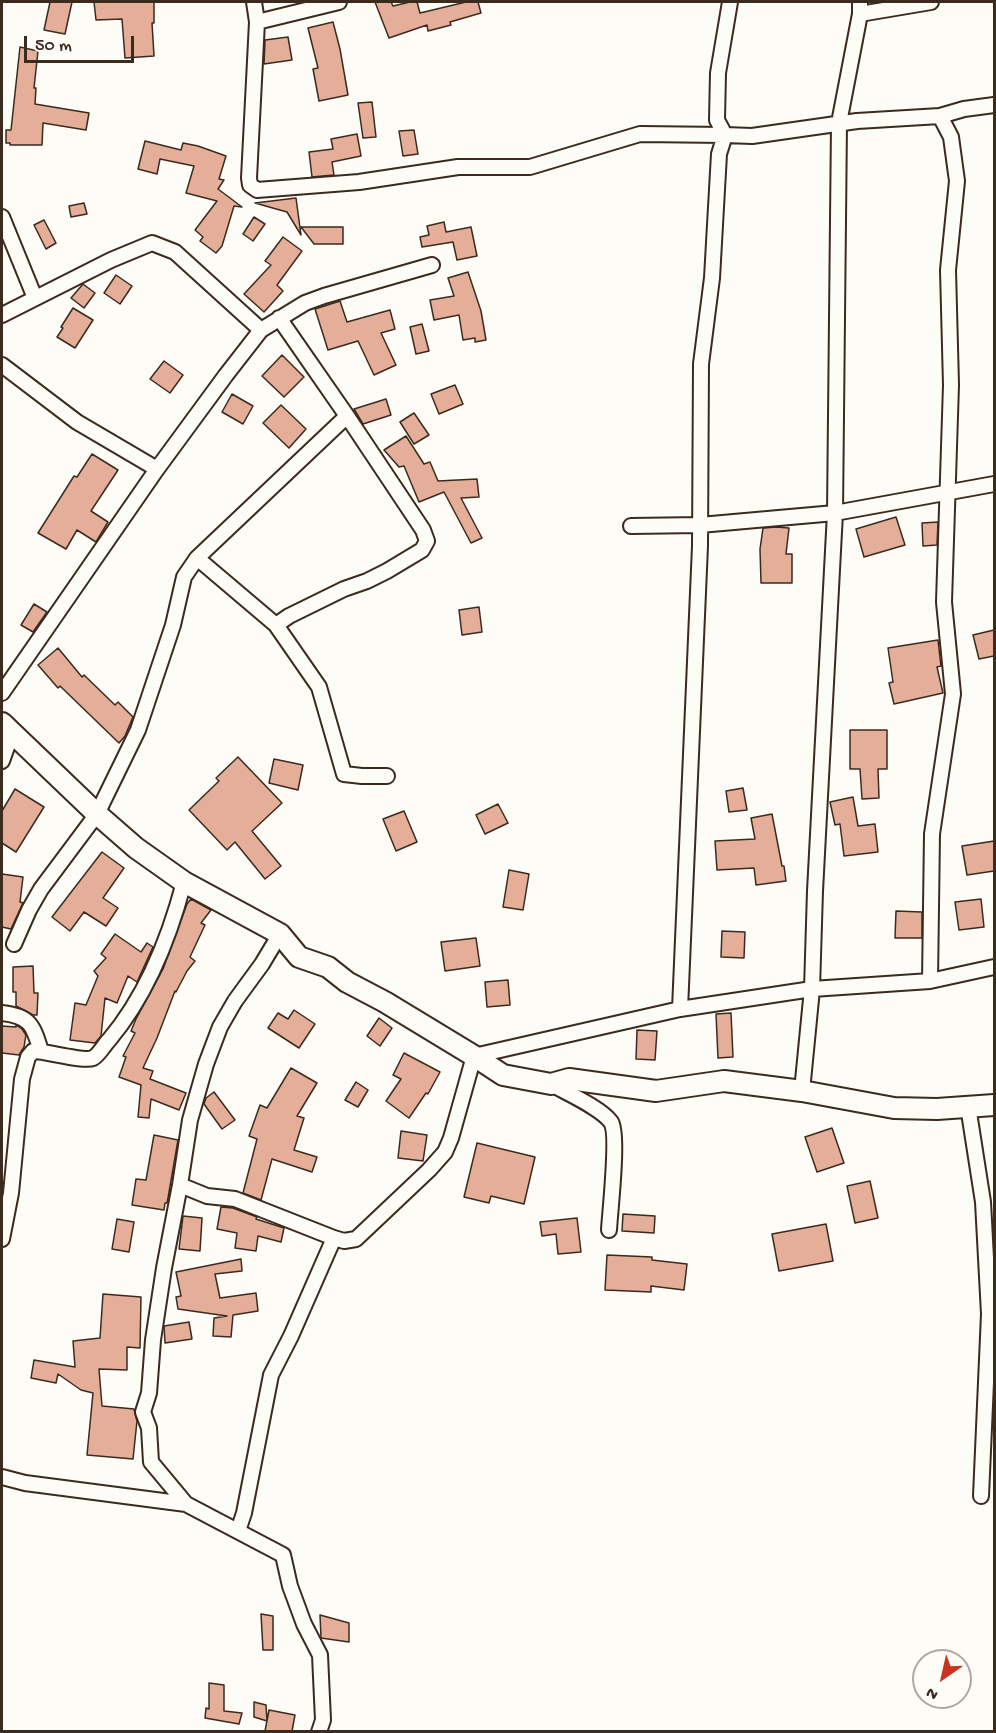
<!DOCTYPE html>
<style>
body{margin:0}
#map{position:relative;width:996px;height:1733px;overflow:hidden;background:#fdfcf7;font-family:"Gochi Hand",sans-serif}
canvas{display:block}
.frame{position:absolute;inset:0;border:3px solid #3b2a1e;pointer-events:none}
.north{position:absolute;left:912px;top:1649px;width:60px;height:60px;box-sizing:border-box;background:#fdfcf7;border:2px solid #afa8a0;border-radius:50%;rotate:214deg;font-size:16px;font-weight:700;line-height:24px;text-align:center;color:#3b2a1e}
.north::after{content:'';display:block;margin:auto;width:21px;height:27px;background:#c8321e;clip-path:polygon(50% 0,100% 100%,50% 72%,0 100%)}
.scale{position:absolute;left:24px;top:36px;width:110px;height:27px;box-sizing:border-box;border:3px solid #3b2a1e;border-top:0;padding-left:8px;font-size:18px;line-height:21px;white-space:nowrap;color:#3b2a1e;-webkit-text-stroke:4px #fdfcf7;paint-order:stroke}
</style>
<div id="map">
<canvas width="996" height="1733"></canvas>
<div class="frame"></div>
<div class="north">N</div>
<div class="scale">50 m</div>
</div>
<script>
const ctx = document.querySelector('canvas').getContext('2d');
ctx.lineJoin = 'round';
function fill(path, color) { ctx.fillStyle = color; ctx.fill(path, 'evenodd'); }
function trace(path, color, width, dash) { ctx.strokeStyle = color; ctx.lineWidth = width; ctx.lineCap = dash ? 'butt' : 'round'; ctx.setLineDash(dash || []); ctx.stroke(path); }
const building = new Path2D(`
 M50 2H72L65 34 44 30Z
 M94 2H154V23H152L154 56 125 58 122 19 96 20Z
 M375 2H391L393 6 410 2H417L420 13 466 2H478L481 13 450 22 451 25 428 31 427 25 389 38Z
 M333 22 340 49 348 95 319 101 313 69 318 68 308 28Z
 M288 37 292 60 264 64 265 40Z
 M20 47 38 51 34 88H36L35 104 89 113 86 130 43 123 42 145H10V143H6V130H11Z
 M372 102 376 137 363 138 358 103Z
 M414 130 418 154 403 156 399 131Z
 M357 134 361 156 332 162 334 175 312 177 309 152 333 149 331 139Z
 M145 141 181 150 183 143 198 146 226 156 219 179 224 180 218 189 242 207 234 206 222 246 216 253 200 241 203 237 195 230 217 201 186 193 194 166 160 159 157 174 138 169Z
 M296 198 301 235 287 212 255 203Z
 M84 203 87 214 71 217 69 206Z
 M254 217 265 224 253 241 243 234Z
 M44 220 56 243 46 249 34 225Z
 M444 222 446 232 471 227 477 256 457 260 453 242 422 247 420 237 429 235 427 226Z
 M301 227H343V244H314Z
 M283 237 302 251 277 285 283 291 264 312 244 294 271 265 265 261Z
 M468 272 481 311 486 340 475 342V338L463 340 459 315 434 320 430 300 454 296 448 278Z
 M116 275 132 286 120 304 104 293Z
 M83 284 95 293 84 308 71 298Z
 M340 301 347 322 390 310 395 329 381 333 396 365 374 375 358 341 328 350 315 309Z
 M73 308 93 320 75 348 57 337 63 328 61 327Z
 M422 324 429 351 416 354 410 327Z
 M282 355 304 377 284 397 262 376Z
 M164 361 183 375 170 393 150 379Z
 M455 385 463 404 439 414 431 394Z
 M232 394 253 406 243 424 222 412Z
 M386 399 391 415 363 424 354 409Z
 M281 405 306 429 289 448 263 423Z
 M414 413 429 435 414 444 400 422Z
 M406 436 424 464 430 462 438 481 477 479 479 497 461 498 482 538 471 543 444 492 419 502 404 466 399 467 384 450Z
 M92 454 118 470 91 511 108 522 96 542 77 530 66 549 38 533 74 476 77 477Z
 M896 517 905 545 864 557 856 529Z
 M938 522 937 545 923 546 922 523Z
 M777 527 789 528 786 554H792V583H761L760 549 763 528Z
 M34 604 47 612 33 632 21 625Z
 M479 607 482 632 462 635 459 610Z
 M994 630V656L979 659 973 635Z
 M938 640 941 666 937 667 943 693 894 704 889 683 893 682 888 648Z
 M58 648 82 677 84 675 115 705 118 702 133 717 125 736 119 743 60 686 58 688 38 665Z
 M850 730H887V769H878L879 798 862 799 860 769H850Z
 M238 757 282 803 252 831 281 866 265 879 235 842 227 850 189 810 219 781 216 778Z
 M274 759 303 765 298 790 269 783Z
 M743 788 747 810 729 812 726 791Z
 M15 789 44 807 16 852 2 843V811Z
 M853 797 858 826 875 824 878 852 844 856 840 824 835 825 830 802Z
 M498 804 508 823 485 834 476 815Z
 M404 811 417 842 396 851 383 819Z
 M772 814 782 866H784L786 881 756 885 754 868 717 870 715 841 755 839 751 818Z
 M994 841V871L967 875 962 846Z
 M102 852 124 868 103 898 118 908 106 926 84 912 70 931 52 917Z
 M509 870 529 874 523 910 503 907Z
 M2 874 23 877 20 902 23 903 11 929 2 927Z
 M191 899 211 910 201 923 205 925 190 957 195 961 187 971 176 992 175 991 157 1038 143 1068 153 1071 150 1079 186 1093 179 1110 151 1099 149 1118 138 1117 141 1085 119 1077 126 1057 123 1056 135 1033 131 1031 136 1019 163 969 187 904Z
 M981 899 984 927 959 930 955 902Z
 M896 911 922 912V938H895Z
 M722 931 745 932 744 958 721 957Z
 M115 934 141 952 147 943 153 947 137 982 128 976 117 1003 105 998 101 1036 95 1043 70 1040 75 1003 86 1005 98 976 94 971 106 958 101 954Z
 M476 938 480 966 445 971 441 942Z
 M33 966 34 993H38L37 1015H33L16 1006V992H13V967Z
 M508 980 510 1005 487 1007 485 982Z
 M294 1010 315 1024 299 1048 268 1028 278 1013 288 1019Z
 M731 1013 733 1057 718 1058 716 1014Z
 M379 1018 392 1028 380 1046 367 1036Z
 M16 1025 22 1029 26 1035 24 1047 19 1055 2 1053V1026L16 1027Z
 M637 1030 657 1031 655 1060 636 1059Z
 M404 1053 440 1072 428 1094 426 1093 409 1118 386 1101 401 1079 393 1075Z
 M291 1068 317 1083 297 1116 304 1118 294 1150 317 1157 312 1172 272 1159 261 1200 243 1193 257 1139 249 1136 260 1105 267 1108Z
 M356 1082 368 1090 358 1107 345 1100Z
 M214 1092 235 1120 222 1129 204 1104 206 1098Z
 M832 1128 844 1163 817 1172 805 1137Z
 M401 1131 427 1135 423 1161 398 1158Z
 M154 1135 178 1140 168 1198 167 1203H165L164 1210 132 1205 136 1179 146 1180Z
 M477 1143 535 1157 524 1204 491 1196 489 1203 464 1197Z
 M870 1181 878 1218 855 1223 847 1186Z
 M221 1207 233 1208 257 1217 256 1219 284 1228 281 1242 258 1236 256 1251 235 1248 237 1233 217 1229Z
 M623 1214 655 1216 654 1233 622 1231Z
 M183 1216 202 1218 200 1251 179 1249Z
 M577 1218 581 1252 558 1254 556 1234 542 1236 540 1222Z
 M117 1219 134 1222 129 1252 112 1249Z
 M826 1224 833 1261 779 1271 772 1234Z
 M607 1255 652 1257V1260L687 1264 684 1290 651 1286V1292L605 1290Z
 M241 1259 242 1271 215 1274 220 1298 256 1293 258 1311 233 1315 231 1337 213 1336 214 1318 227 1316 178 1309 176 1297 181 1296 176 1272Z
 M103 1294 141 1297 140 1348 127 1347V1370L99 1369 102 1406 134 1409 137 1421 133 1459 87 1455 93 1393 81 1390 58 1374 56 1383 31 1378 34 1360 75 1367 73 1341 100 1338Z
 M189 1322 192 1339 165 1343 164 1326Z
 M261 1614 273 1616V1650H263Z
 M320 1615 349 1623V1642L321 1638Z
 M209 1683 224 1685V1711L242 1713 239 1724 205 1718 206 1708 209 1709Z
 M254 1702 266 1705 267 1721 254 1717Z
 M269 1710 295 1715 292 1731H265Z`);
fill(building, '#e4ae99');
trace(building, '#3b2a1e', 1.5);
const street = new Path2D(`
 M254 2 257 22 249 178 250 185 257 190 359 182 458 167H530L640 134 725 135 719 154 712 278 701 364 700 546 680 1009
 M730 2 718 73 717 120 725 135 752 136 857 121 940 116 964 109 994 105
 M860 14 931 2
 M257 22 339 2
 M2 217 35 298
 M2 315 111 260 152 243 175 252 261 330
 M2 365 77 422 157 469
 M631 526 700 525 835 513 994 484
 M197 558 276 625 289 616 344 589 367 581 387 571 422 550 427 541 423 530 347 416 279 318
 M276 625 319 687 344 774 362 776H387
 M2 693 157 469 226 375 261 330 305 303 324 296 432 265
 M2 761 12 733
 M280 934 262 964 235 1001 220 1027 206 1064 190 1120 180 1185 164 1268 153 1340 149 1393 143 1412 149 1428 151 1462 186 1504 283 1555 290 1586 304 1624 320 1655 323 1720 319 1732
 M14 944 29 910 41 889 97 814 138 730 173 625 184 577 197 558 347 416
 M930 981 932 834 953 694 944 602 951 385 948 270 957 181 951 137 940 116
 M2 1013C30 1016 33 1025 41 1051
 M551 1084C567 1093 601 1108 611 1122 619 1134 610 1211 609 1230
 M802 1091 812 989 815 891 835 513 839 123 860 14V2
 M968 1106 983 1202 989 1314 981 1496
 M180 1185 207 1196 235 1199 334 1238 344 1241 356 1239 429 1170 445 1152 451 1138 474 1056 680 1009 812 989 930 981 994 967
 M2 1239 11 1193 22 1079 28 1057 33 1051C46 1051 84 1062 93 1058 99 1055 104 1045 109 1040 147 995 169 939 184 882
 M2 1477 25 1483 186 1504
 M238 1531 244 1513 271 1375 291 1336 334 1238`);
const secondary = new Path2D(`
 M2 723 97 814 136 848 184 882 280 934 299 957 328 967 347 982 385 1002 474 1056 503 1075 551 1084 569 1079 656 1091 724 1081 802 1091 894 1108 937 1109 994 1105`);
trace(street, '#3b2a1e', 18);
trace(secondary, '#3b2a1e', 24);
trace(street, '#fdfcf7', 14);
trace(secondary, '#fdfcf7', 20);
</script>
